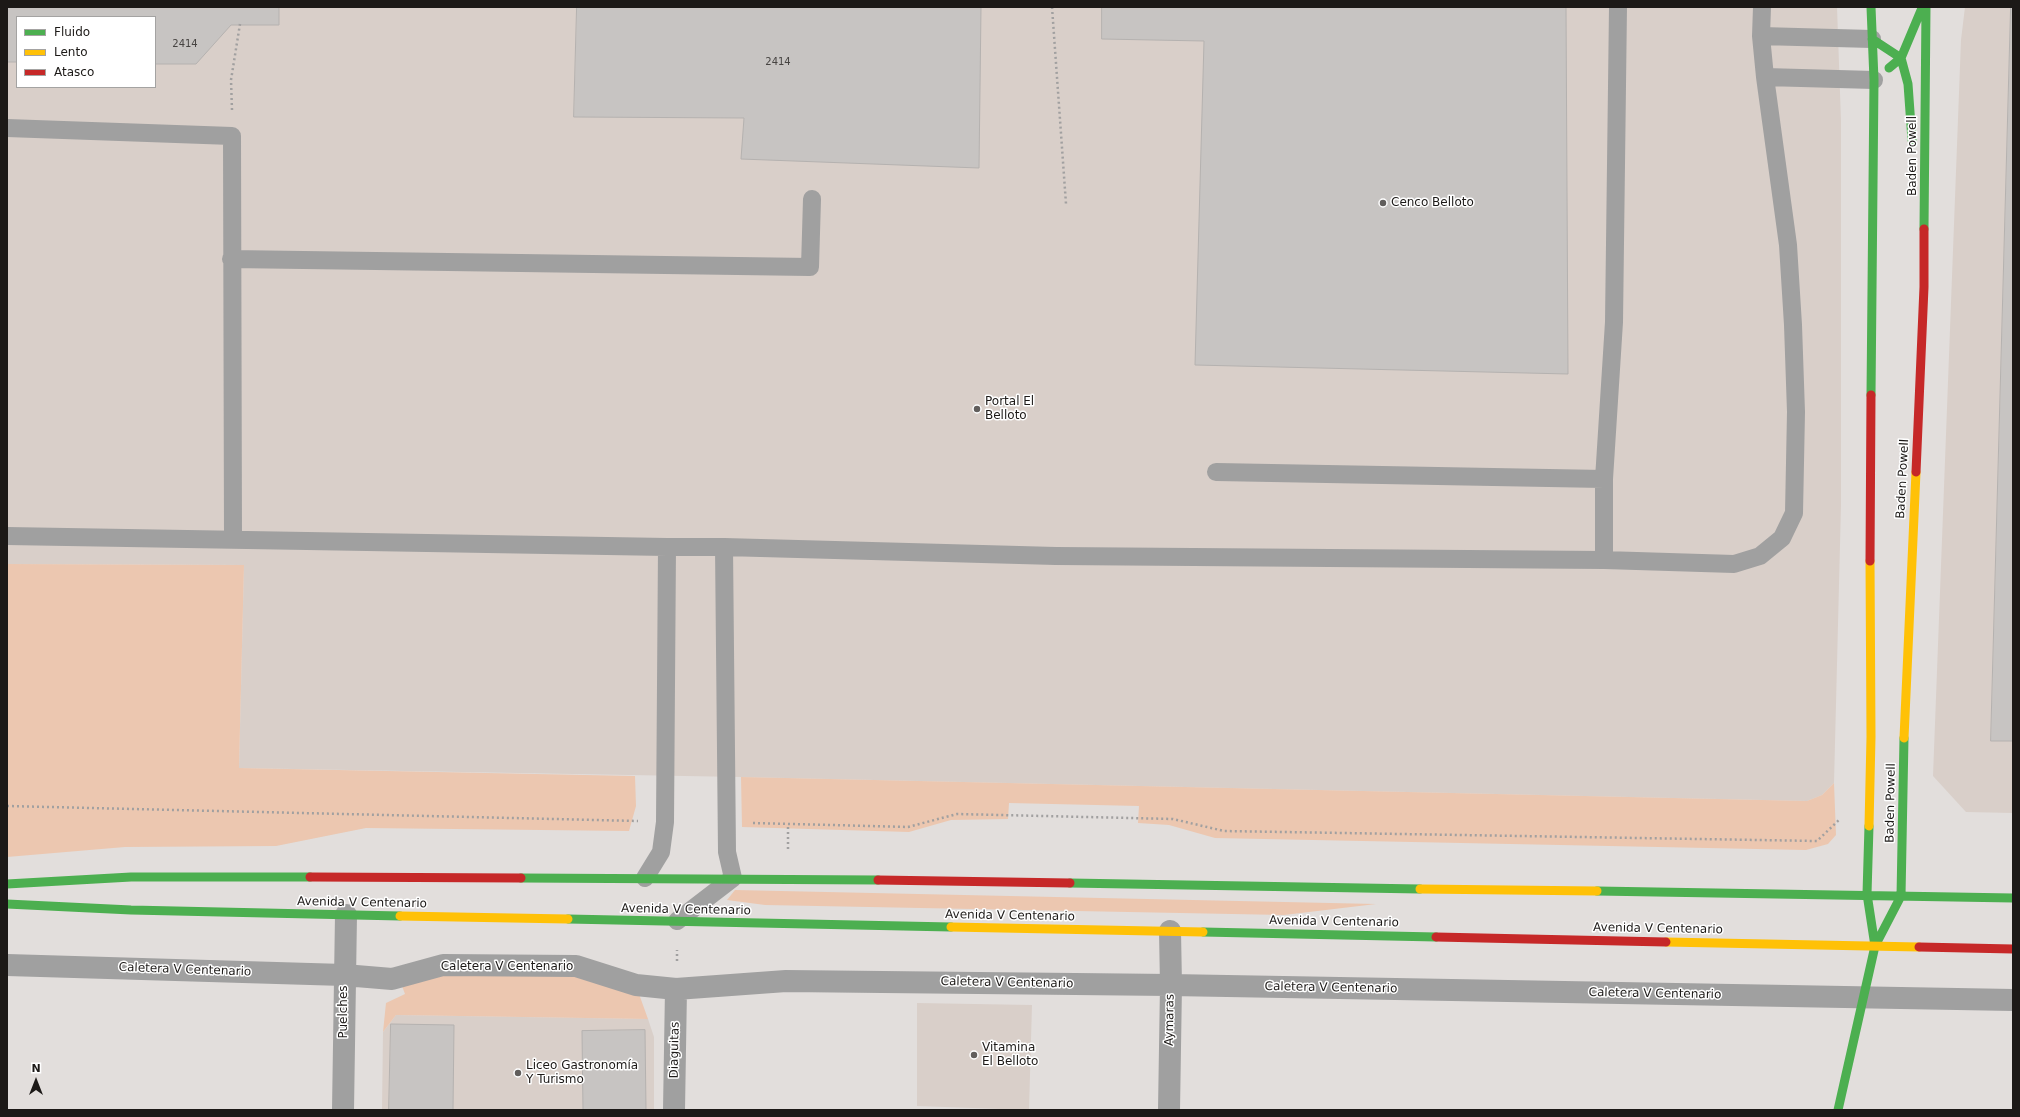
<!DOCTYPE html>
<meta charset="utf-8">
<style>
body{margin:0}
#map{position:relative;width:2020px;height:1117px;overflow:hidden;background:#e2dedc;font-family:"DejaVu Sans",sans-serif}
canvas{display:block}
.frame{position:absolute;inset:0;border:8px solid #1c1917;pointer-events:none}
.legend{position:absolute;left:16px;top:16px;width:140px;height:72px;box-sizing:border-box;background:#fff;border:1px solid #a4a3a2;margin:0;padding:5px 7px;list-style:none;font-size:12px;color:#1c1917}
.legend li{display:flex;align-items:center;gap:8px;height:20px}
.legend b{width:20px;border:1px solid #a4a3a2}
.north{position:absolute;left:16px;top:1061px;width:40px;height:40px;-webkit-text-stroke:3px #fff;paint-order:stroke;rotate:0deg;font-size:11px;font-weight:700;line-height:16px;text-align:center;color:#1c1917}
.north::after{content:'';display:block;margin:auto;width:14px;height:18px;background:#1c1917;clip-path:polygon(50% 0,100% 100%,50% 72%,0 100%)}
</style>
<div id="map">
<canvas width="2020" height="1117"></canvas>
<div class="frame"></div>
<ul class="legend">
<li><b style="height:5px;background:#4caf50"></b>Fluido</li>
<li><b style="height:5px;background:#ffc107"></b>Lento</li>
<li><b style="height:5px;background:#c62828"></b>Atasco</li>
</ul>
<div class="north">N</div>
</div>
<script>
const ctx = document.querySelector('canvas').getContext('2d');
ctx.lineJoin = 'round';
function fill(path, color) { ctx.fillStyle = color; ctx.fill(path, 'evenodd'); }
function trace(path, color, width, dash) { ctx.strokeStyle = color; ctx.lineWidth = width; ctx.lineCap = dash ? 'butt' : 'round'; ctx.setLineDash(dash || []); ctx.stroke(path); }
function label(font, color, halo, rows, align = 'center') {
  ctx.font = font + ' "DejaVu Sans",sans-serif'; ctx.lineWidth = 3; ctx.setLineDash([]); ctx.textBaseline = 'middle'; ctx.strokeStyle = halo; ctx.fillStyle = color; for (const [text, x, y, turn = 0] of rows) {
    ctx.save(); ctx.translate(x, y); ctx.rotate((+turn || 0) * Math.PI / 180); ctx.textAlign = isNaN(turn) ? turn : align; if (halo) ctx.strokeText(text, 0, 0); ctx.fillText(text, 0, 0); ctx.restore();
  }
}
fill(new Path2D(`
 M7 7H1837L1841 121V505L1834 783 1822 795 1807 801 741 777 239 768 244 565 7 564ZM17 17H155V87H17Z
 M1965 7H2013V813L1966 812 1933 776 1961 40Z
 M917 1003 1032 1005 1029 1110 917 1106Z
 M396 1015 648 1019 654 1037V1110H382L383 1032Z`), '#d9cfc9');
fill(new Path2D(`
 M7 564 244 565 239 768 635 776 636 806 629 831 366 828 276 846 125 847 7 857Z
 M741 777 1807 801 1822 795 1834 783 1836 835 1828 844 1806 850 1215 838 1169 825 1138 823 1139 806 1009 803 1008 819 951 820 909 832 742 827Z
 M735 890 1376 904 1284 915 765 905 727 900Z
 M436 973 582 976 639 994 648 1019 396 1015 383 1032 386 1003 405 994 402 986Z`), '#ecc7b0');
const building = new Path2D(`
 M7 7H279V25H231L196 64H155V17H17V62H7Z
 M577 7H981L979 168 741 159 744 118 574 117Z
 M1102 7H1566L1568 374 1195 365 1204 41 1102 39Z
 M2011 7H2013V741H1991Z
 M391 1024 454 1025 453 1110H389Z
 M645 1030 646 1110H583L582 1031Z`);
fill(building, '#c7c4c2');
trace(building, '#b5b2b0', 1);
trace(new Path2D(`
 M1052 7 1066 204
 M232 110 231 80 240 24
 M7 806 638 821
 M753 823 908 827 957 814 1173 819 1224 831 1817 841 1840 819
 M788 849V824
 M677 961V950`), '#a1a0a0', 2.5, [2, 3]);
trace(new Path2D(`
 M1761 36 1872 39
 M1765 77 1874 80
 M7 128 232 136 233 539
 M231 259 810 267 812 199
 M1216 472 1604 479
 M7 536 667 547H724L1056 556 1604 560 1734 564 1760 556 1782 538 1794 513 1796 412 1793 325 1788 245 1765 77 1761 36 1762 7
 M1604 560V479L1614 322 1618 7
 M645 878 661 852 665 822 667 547
 M677 921 733 878 727 852 724 547`), '#a0a0a0', 18);
trace(new Path2D(`
 M7 965 344 975 392 979 443 965 576 966 636 985 676 989 786 981 1171 985 2013 1000
 M343 1110 346 915
 M674 1110 676 989
 M1169 1110 1171 985 1170 931`), '#a0a0a0', 22);
trace(new Path2D(`
 M1872 39 1901 58 1908 84 1912 140
 M1889 68 1901 58 1922 8
 M1924 229 1926 7
 M1871 395 1874 80 1871 7
 M1869 826 1867 894 1875 946
 M521 878 878 880
 M1070 883 1420 889
 M7 884 131 877H310
 M1597 891 2013 898
 M7 904 131 910 400 916
 M568 919 951 927
 M1203 932 1436 937
 M1838 1110 1875 946 1901 896 1904 738`), '#4caf50', 9);
trace(new Path2D(`
 M1904 738 1916 472
 M1869 826 1871 737 1870 561
 M1420 889 1597 891
 M400 916 568 919
 M951 927 1203 932
 M1666 942 1919 947`), '#ffc107', 9);
trace(new Path2D(`
 M1916 472 1924 287V229
 M1870 561 1871 395
 M310 877 521 878
 M878 880 1070 883
 M1436 937 1666 942
 M1919 947 2013 949`), '#c62828', 9);
for (const [x, y, r, color] of [
 [1383,203,4,"#615e5c"],
 [977,409,4,"#615e5c"],
 [974,1055,4,"#615e5c"],
 [518,1073,4,"#615e5c"]
]) { const dot = new Path2D(); dot.arc(x, y, r, 0, 2 * Math.PI); ctx.fillStyle = color; ctx.fill(dot); trace(dot, '#fff', 1.5); }
label('10px', '#474442', null, [
 ["2414",185,44],
 ["2414",778,62]
]);
label('12px', '#1c1917', '#fff', [
 ["Baden Powell",1913,156,-90],
 ["Baden Powell",1903,479,-87],
 ["Baden Powell",1891,803,-89],
 ["Avenida V Centenario",362,903,1],
 ["Avenida V Centenario",686,910,1],
 ["Avenida V Centenario",1010,916,1],
 ["Avenida V Centenario",1334,922,1],
 ["Avenida V Centenario",1658,929,1],
 ["Caletera V Centenario",507,967],
 ["Caletera V Centenario",185,970,2],
 ["Caletera V Centenario",1007,983,1],
 ["Caletera V Centenario",1331,988,1],
 ["Caletera V Centenario",1655,994,1],
 ["Puelches",344,1012,-90],
 ["Aymaras",1170,1020,-89],
 ["Diaguitas",675,1050,-89]
]);
label('12px', '#1c1917', '#fff', [
 ["Cenco Belloto",1391,203],
 ["Portal El",985,402],
 ["Belloto",985,416],
 ["Vitamina",982,1048],
 ["El Belloto",982,1062],
 ["Liceo Gastronomía",526,1066],
 ["Y Turismo",526,1080]
], 'left');
</script>
